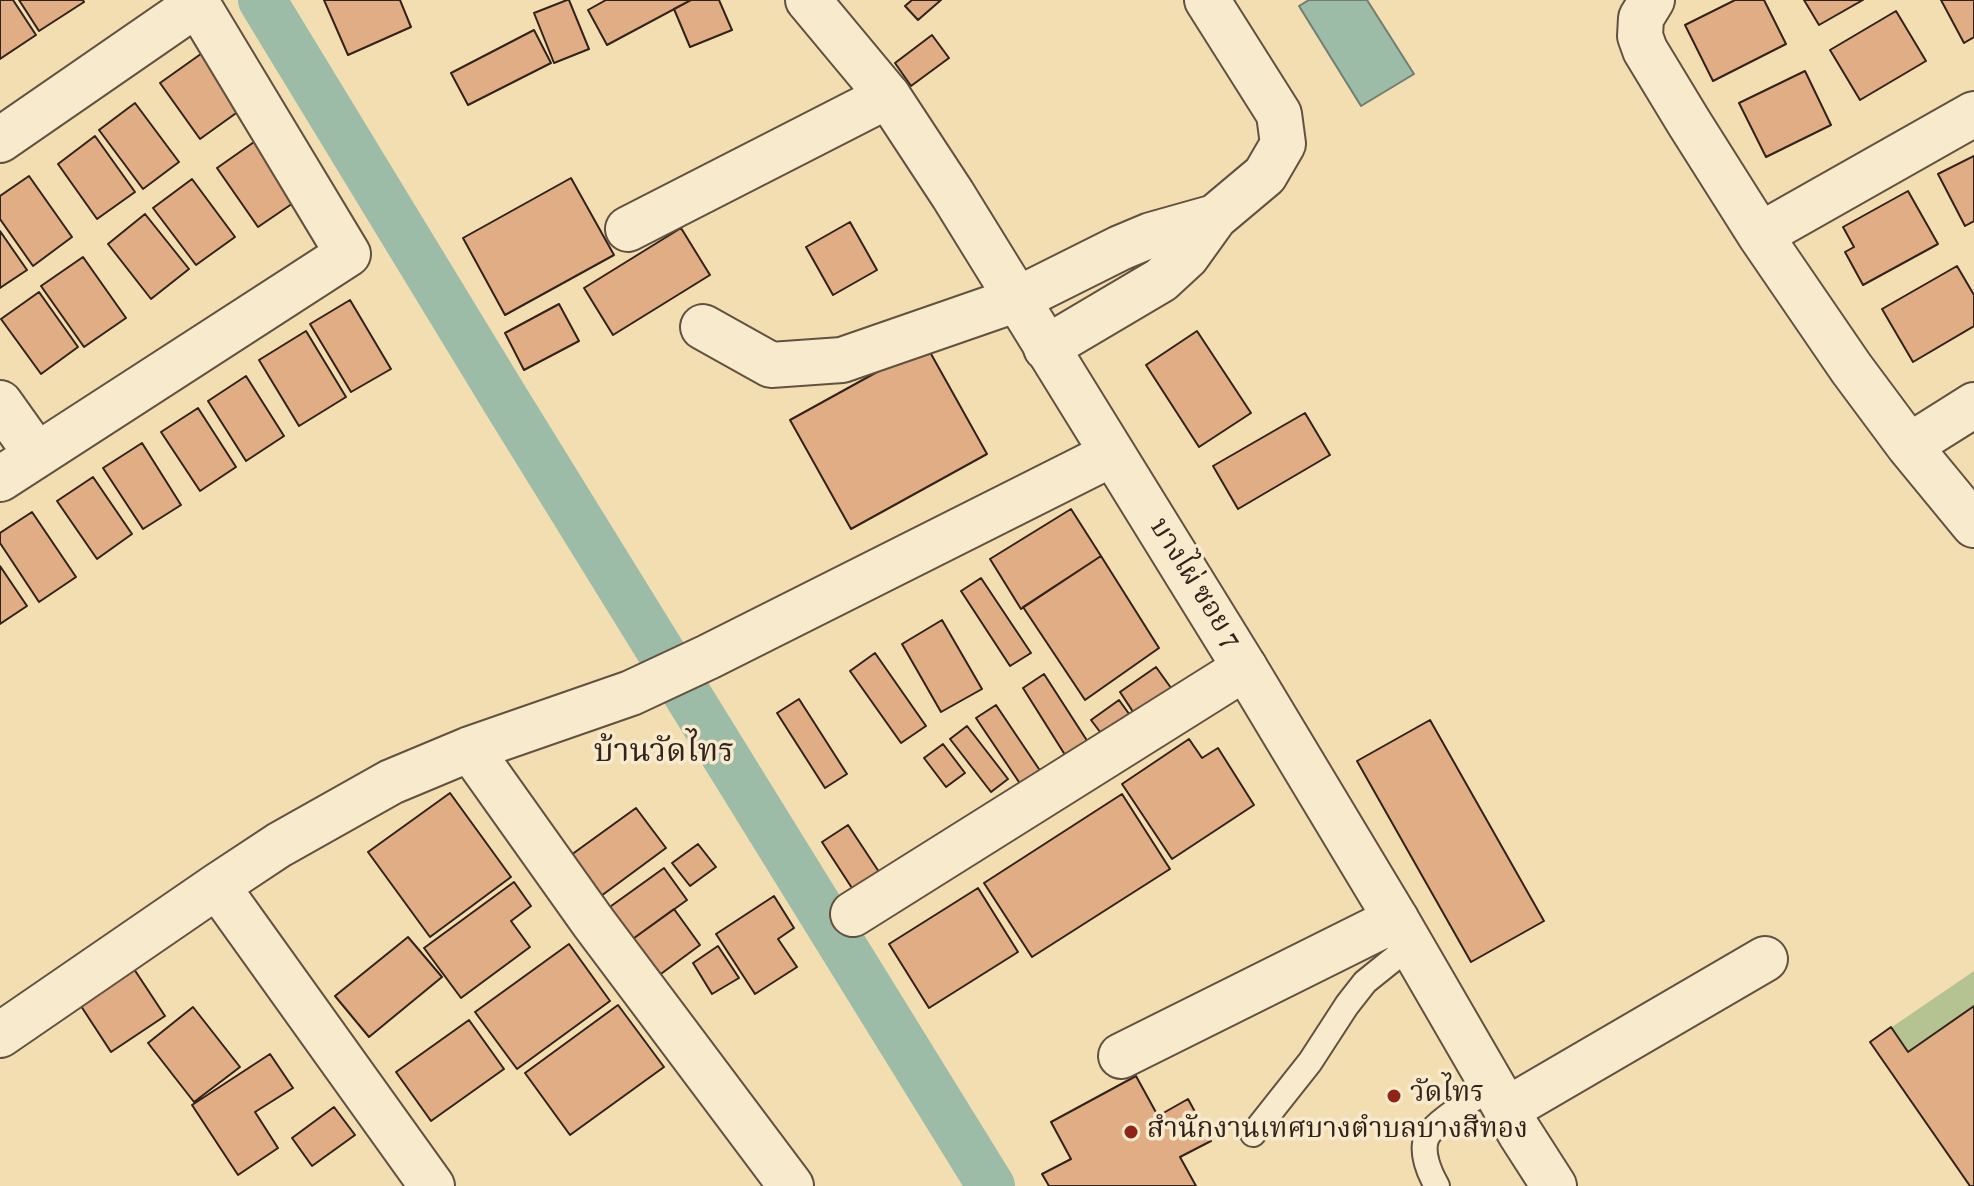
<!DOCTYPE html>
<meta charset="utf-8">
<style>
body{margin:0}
canvas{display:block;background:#f3deb2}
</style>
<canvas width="1974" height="1186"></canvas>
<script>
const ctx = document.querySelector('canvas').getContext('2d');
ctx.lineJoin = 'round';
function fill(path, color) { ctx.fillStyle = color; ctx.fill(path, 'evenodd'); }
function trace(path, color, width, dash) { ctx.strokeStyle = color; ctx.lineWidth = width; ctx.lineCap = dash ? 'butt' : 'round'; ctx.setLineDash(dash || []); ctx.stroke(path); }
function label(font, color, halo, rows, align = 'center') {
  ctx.font = font + ' Vollkorn,"Noto Serif Thai",serif'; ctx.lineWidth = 7; ctx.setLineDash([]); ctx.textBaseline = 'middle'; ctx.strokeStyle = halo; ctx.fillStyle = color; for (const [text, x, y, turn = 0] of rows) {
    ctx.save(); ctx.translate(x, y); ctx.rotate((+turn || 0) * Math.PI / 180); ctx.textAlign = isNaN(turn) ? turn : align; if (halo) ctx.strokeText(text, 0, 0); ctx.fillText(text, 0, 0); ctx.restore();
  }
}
fill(new Path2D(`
 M1974 971V1186H1970L1870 1042Z`), '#b5c291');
const water = new Path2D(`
 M1309 0H1367L1414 74 1361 106 1299 6Z`);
fill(water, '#9cbca8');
trace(water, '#717e70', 2);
trace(new Path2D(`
 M262 0 506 401 991 1186`), '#9cbca8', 48);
const building = new Path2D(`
 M0 0H13L36 35 0 59Z
 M19 0H83L84 2 39 31Z
 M324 0H400L411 27 348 55Z
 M567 0H569L589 49 554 63 534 13Z
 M606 0H691L607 45 588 10Z
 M691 0H719L732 30 690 47 674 9Z
 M912 0H941L918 20 905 6Z
 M1735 0H1764L1786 44 1713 81 1685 25Z
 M1804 0H1863L1819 25Z
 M1941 0H1974V37L1964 43Z
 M1896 11 1926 61 1860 100 1830 50Z
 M534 30 551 63 468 105 451 73Z
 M932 35 949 58 911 86 895 63Z
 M205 51 246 106 200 139 160 83Z
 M1805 71 1831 125 1766 157 1739 103Z
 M135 103 179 162 143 189 99 130Z
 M264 135 305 195 258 227 217 168Z
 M95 136 135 192 97 219 58 164Z
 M1974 156V221L1965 226 1938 174Z
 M29 176 72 237 33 266 0 219V196Z
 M571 178 614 255 505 315 463 238Z
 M192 179 235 237 196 265 153 208Z
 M1908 191 1938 244 1863 285 1845 252 1854 247 1843 227Z
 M145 214 189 269 151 299 108 244Z
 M850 222 877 270 833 295 806 247Z
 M681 228 710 275 613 335 584 288Z
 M0 231 27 270 0 288Z
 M83 257 126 318 84 347 41 286Z
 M1957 266 1974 295V326L1913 362 1882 309Z
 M39 292 78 347 41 374 1 319Z
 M350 300 391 369 351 392 310 324Z
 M559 304 579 341 524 370 505 333Z
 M306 331 346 397 299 426 259 360Z
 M1197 331 1251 413 1199 447 1146 365Z
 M926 345 987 454 851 529 790 420Z
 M246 376 284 436 246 461 208 401Z
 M198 408 236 467 200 491 161 432Z
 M1305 413 1330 455 1238 509 1213 466Z
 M142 443 181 505 143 529 103 468Z
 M93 477 132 534 97 559 57 501Z
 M1071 509 1101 556 1021 609 990 559Z
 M32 512 76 577 39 602 0 543V533Z
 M1101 556 1159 648 1085 700 1023 607Z
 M0 566 27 606 0 624Z
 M981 578 1031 653 1010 666 961 591Z
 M942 620 982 689 941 712 902 644Z
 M875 653 926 726 901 743 850 671Z
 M1156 667 1179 699 1141 724 1120 692Z
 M1044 674 1095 753 1072 766 1023 688Z
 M799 699 847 774 825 788 777 713Z
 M1119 700 1140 729 1113 749 1091 720Z
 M996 705 1049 784 1029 797 976 718Z
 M1430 720 1544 921 1471 962 1357 761Z
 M967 726 1008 779 991 792 950 739Z
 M1189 739 1202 758 1218 748 1254 805 1172 859 1122 784Z
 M943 744 965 773 946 787 924 758Z
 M450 793 511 877 430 937 368 852Z
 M1122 794 1170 869 1032 957 984 883Z
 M636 808 666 848 601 896 571 855Z
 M848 825 889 887 863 905 822 842Z
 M698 844 716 867 690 886 672 863Z
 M664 868 687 900 623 946 600 914Z
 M514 882 531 906 511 921 530 947 461 998 424 948Z
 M978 888 1018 952 929 1008 889 944Z
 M774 896 794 928 778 939 797 967 755 994 716 934Z
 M674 909 700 945 650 982 623 946Z
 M408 937 442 977 369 1037 335 996Z
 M569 944 610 1001 517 1069 475 1012Z
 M718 946 739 978 712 994 693 963Z
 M132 966 165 1016 111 1052 79 1003Z
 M618 1005 664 1067 570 1135 525 1073Z
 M1974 1006V1186H1970L1870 1042 1891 1027 1908 1052Z
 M193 1007 240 1067 194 1102 148 1043Z
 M469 1020 504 1069 431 1121 396 1072Z
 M270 1054 293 1088 255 1112 278 1148 238 1175 192 1105Z
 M1136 1076 1158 1116 1188 1099 1211 1141 1180 1157 1196 1186H1049L1042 1174 1071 1159 1051 1122Z
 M334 1107 355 1135 312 1166 292 1138Z`);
fill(building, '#e0ad84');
trace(building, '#31221b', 2);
const service = new Path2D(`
 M1253 1134 1310 1062 1347 1005 1365 982 1411 945
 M1437 1186C1430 1174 1420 1152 1427 1137 1435 1121 1476 1098 1493 1086`);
const minor = new Path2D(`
 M1652 0 1641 18 1640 36 1645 50 1688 121 1760 235 1851 368 1909 446 1974 525
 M0 140 197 4
 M628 229 888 96
 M1760 235 1974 114
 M703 327 771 365 842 360 1018 299 1120 248 1151 235 1215 217
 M1046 348 1161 280 1187 256 1215 217 1265 175 1283 144 1279 114 1207 0
 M0 403 37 455
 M1909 446 1974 405
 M0 479 348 254 195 0
 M470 749 593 922 791 1186
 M217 886 432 1186
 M853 914 1245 668
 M0 1035 217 886 279 845 391 782 470 749 631 693 708 657 1112 454
 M1121 1056 1396 919
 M1506 1110 1765 959`);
const tertiary = new Path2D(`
 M808 0 888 96 953 195 1245 668 1396 919 1520 1133 1554 1186`);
trace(service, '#625141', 28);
trace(minor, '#625141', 48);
trace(tertiary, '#625141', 48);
trace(service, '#f7eacd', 24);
trace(minor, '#f7eacd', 44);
trace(tertiary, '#f7eacd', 44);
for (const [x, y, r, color] of [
 [1394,1096,8,"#8f2418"],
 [1131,1132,8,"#8f2418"]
]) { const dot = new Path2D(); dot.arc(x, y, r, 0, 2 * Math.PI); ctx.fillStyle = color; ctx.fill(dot); trace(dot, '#f7eacd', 3); }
label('28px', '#31221b', '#f7eacd', [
 ["บางไผ่ ซอย 7",1193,585,58]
]);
label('28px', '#31221b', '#f7eacd', [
 ["วัดไทร",1410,1096],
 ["สำนักงานเทศบางตำบลบางสีทอง",1147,1132]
], 'left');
label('32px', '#31221b', '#f7eacd', [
 ["บ้านวัดไทร",664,755]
]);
</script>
